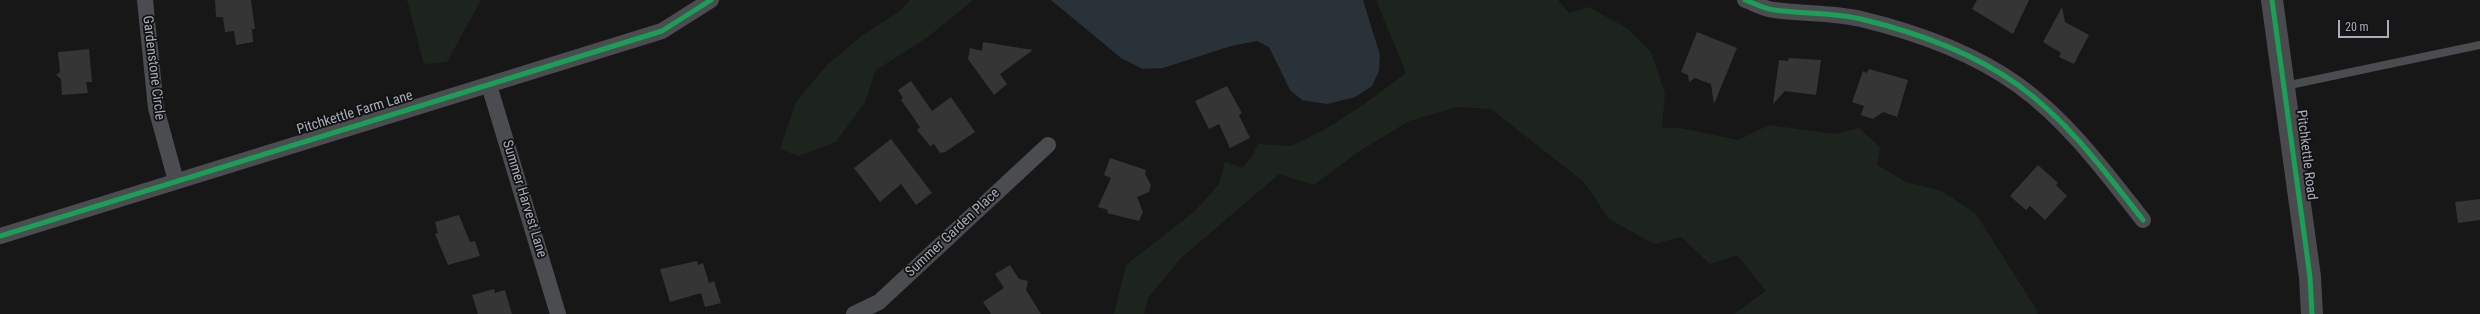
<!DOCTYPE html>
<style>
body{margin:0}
#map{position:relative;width:2480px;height:314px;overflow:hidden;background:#171717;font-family:"Roboto Condensed",sans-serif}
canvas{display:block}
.scale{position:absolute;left:2338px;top:20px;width:51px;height:18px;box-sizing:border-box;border:2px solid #a8adb8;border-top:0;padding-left:5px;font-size:12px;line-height:14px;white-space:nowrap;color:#a8adb8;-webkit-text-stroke:3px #111113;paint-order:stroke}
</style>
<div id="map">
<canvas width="2480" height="314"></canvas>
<div class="scale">20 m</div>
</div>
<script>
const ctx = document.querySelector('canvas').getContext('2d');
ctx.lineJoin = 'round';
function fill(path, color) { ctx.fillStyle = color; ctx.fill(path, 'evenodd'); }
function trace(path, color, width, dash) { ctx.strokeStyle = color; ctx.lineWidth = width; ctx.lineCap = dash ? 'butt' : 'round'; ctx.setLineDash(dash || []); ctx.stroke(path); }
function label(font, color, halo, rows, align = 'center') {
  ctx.font = font + ' "Roboto Condensed",sans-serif'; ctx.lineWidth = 3.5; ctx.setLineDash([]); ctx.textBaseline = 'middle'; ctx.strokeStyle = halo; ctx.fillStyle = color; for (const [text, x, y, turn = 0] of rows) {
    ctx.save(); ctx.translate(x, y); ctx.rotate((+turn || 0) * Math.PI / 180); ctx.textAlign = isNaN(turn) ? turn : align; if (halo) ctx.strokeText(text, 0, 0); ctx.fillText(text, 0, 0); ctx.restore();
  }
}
fill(new Path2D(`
 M407 0H481L447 62 424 64Z
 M910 0H973L928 37 876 70 865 102 836 142 799 156 780 149 796 102 827 65 863 35 901 10Z
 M1376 0H1558L1569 13 1589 7 1628 29 1651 52 1665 93 1662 128H1680L1738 140 1769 125 1835 134 1859 128 1880 147 1877 165 1906 182 1942 191 1976 214 2038 312 2036 314H1734L1766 291 1737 255 1710 264 1681 237 1654 244 1609 219 1584 182 1491 109 1457 107 1409 121 1358 152 1314 185 1279 174 1181 258 1148 298 1144 314H1114L1126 265 1195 211 1219 184 1225 162 1242 168 1252 157 1258 144 1292 146 1327 128 1363 105 1406 73Z`), '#1d241e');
fill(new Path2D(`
 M1051 0H1363L1380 55 1379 71 1372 86 1355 97 1327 104 1302 100 1290 90 1269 47 1257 41 1231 46 1163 68 1143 69 1121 58Z`), '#2a3239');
fill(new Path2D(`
 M215 0H251L255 29H252L253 42 236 45 234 31 225 32 223 17H216Z
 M1977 0H2029L2013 34 1972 9Z
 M2062 7 2065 22 2089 35 2074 64 2059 57 2061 53 2043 42Z
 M1697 32 1737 48 1714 104 1711 84 1695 78 1689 82 1688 75 1681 72Z
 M983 42 1033 50 1000 74 1007 84 994 95 968 59 970 48 982 51Z
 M89 49 92 82H86L88 93 62 95 61 79 56 75 60 72 58 52Z
 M1789 58 1821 60 1816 95 1785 91 1773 104 1779 60 1788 61Z
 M1869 69 1908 80 1897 117 1883 112 1873 119 1861 115 1864 106 1852 102 1863 71 1867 73Z
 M911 81 932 111 951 97 975 132 945 152 940 153 934 144 930 146 917 130 920 127 901 100 903 98 898 90Z
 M1227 86 1242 113 1239 115 1250 138 1230 148 1219 124 1209 129 1195 101Z
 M891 139 932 193 916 205 901 184 880 202 854 168Z
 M1110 158 1146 170 1145 174 1151 185 1149 192 1137 197 1143 212 1139 221 1107 213 1108 210 1098 207 1111 178 1104 175Z
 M2038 165 2058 183 2056 185 2067 196 2045 220 2030 206 2026 210 2010 196Z
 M2480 199V220L2458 223 2455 202Z
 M459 215 470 242 475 241 480 256 448 265 435 234 438 233 435 222Z
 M697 261 698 265 703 263 709 283 714 281 721 303 705 307 701 293 670 302 660 269Z
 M1010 265 1019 279 1028 281 1026 290 1041 314H991L983 302 1004 288 995 274Z
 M494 289 495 293 505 290 512 314H478L472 295Z`), '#353536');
trace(new Path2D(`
 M2285 86 2480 45`), '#4b4c50', 8);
trace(new Path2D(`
 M145 0 156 108 176 181
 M1745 0C1754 3 1764 9 1774 10 1802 14 1833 12 1861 19 1915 32 1972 52 2018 85 2068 121 2106 173 2143 220
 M489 85 558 314
 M0 236 662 31 711 0
 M854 314 879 302 1048 145`), '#4b4c50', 16);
trace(new Path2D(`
 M2272 0 2310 277 2312 314`), '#4a4a4e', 22);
trace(new Path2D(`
 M1745 0C1754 3 1764 9 1774 10 1802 14 1833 12 1861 19 1915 32 1972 52 2018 85 2068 121 2106 173 2143 220
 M2272 0 2310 277 2312 314
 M0 236 662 31 711 0`), '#1a9f57', 5);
label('14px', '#a8adb8', '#111113', [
 ["Gardenstone Circle",153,68,83],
 ["Pitchkettle Farm Lane",355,113,-17],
 ["Pitchkettle Road",2306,155,83],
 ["Summer Harvest Lane",524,199,73],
 ["Summer Garden Place",953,233,-43]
]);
</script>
